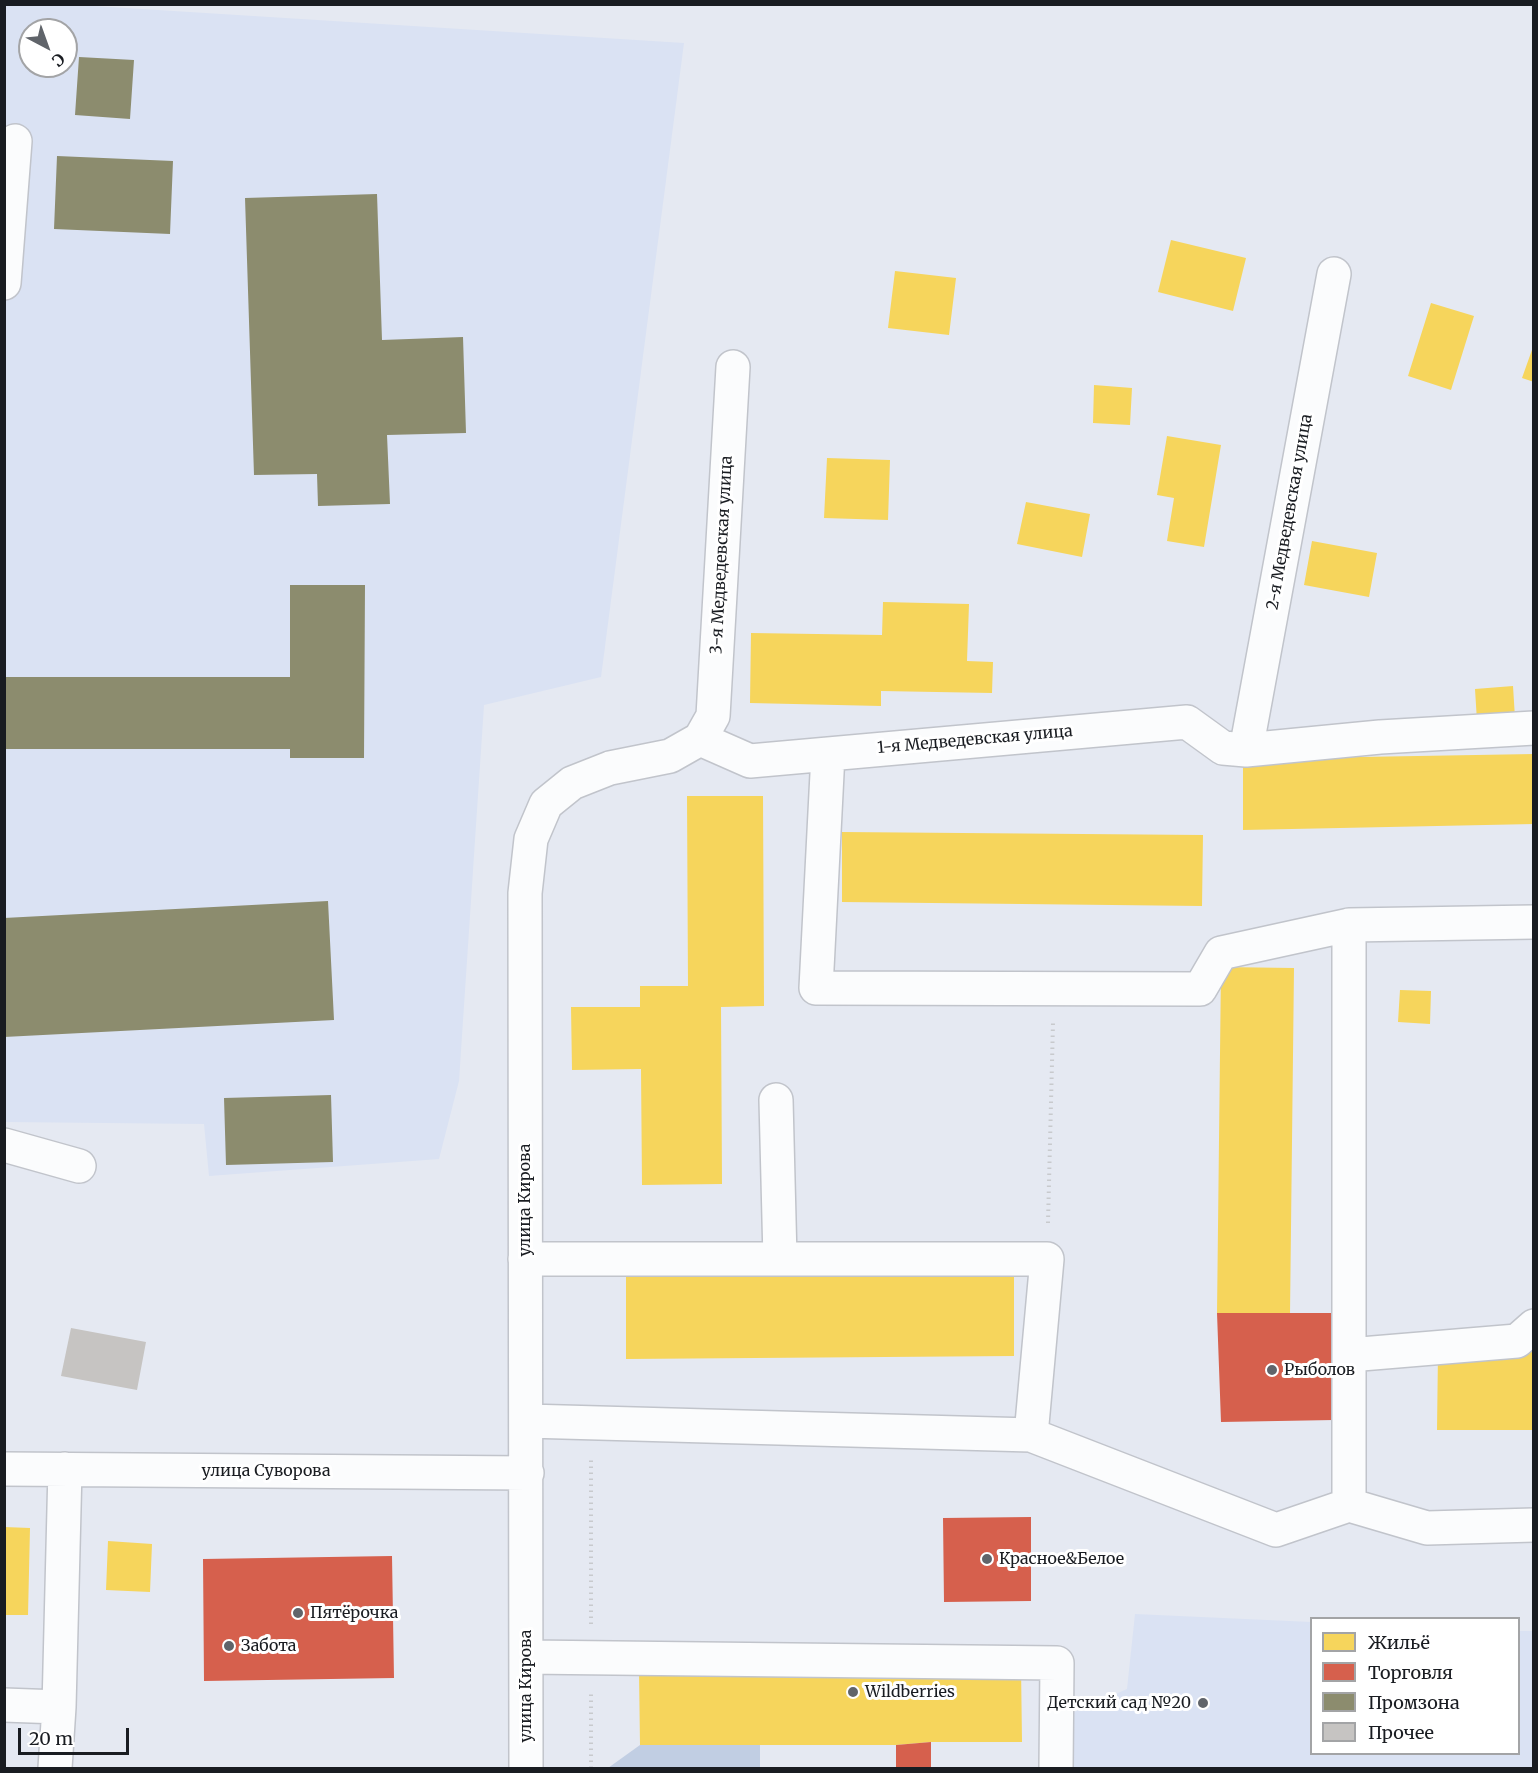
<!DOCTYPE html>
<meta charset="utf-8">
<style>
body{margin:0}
#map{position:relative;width:1538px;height:1773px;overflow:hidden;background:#e5e9f2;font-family:Merriweather,serif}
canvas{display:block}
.frame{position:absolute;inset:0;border:6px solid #191c21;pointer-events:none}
.legend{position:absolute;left:1310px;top:1617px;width:210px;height:138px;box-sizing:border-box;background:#fff;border:2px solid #a3a4a6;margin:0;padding:8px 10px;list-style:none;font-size:18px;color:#191c21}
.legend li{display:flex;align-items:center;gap:12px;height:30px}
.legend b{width:30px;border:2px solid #a3a4a6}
.north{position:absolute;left:18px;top:18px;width:60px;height:60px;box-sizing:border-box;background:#fff;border:2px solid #a3a4a6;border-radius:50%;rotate:139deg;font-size:16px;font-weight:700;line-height:24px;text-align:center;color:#191c21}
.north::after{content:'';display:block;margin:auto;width:21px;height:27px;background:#60646a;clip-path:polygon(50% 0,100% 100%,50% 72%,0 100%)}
.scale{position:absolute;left:18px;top:1728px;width:111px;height:27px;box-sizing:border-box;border:3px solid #191c21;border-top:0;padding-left:8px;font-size:18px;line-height:21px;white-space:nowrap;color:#191c21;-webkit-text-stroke:4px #fff;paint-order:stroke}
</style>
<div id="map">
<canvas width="1538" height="1773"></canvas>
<div class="frame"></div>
<ul class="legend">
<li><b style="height:16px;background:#f6d55c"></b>Жильё</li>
<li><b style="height:16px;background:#d6604d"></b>Торговля</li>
<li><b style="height:16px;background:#8c8c6e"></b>Промзона</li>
<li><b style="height:16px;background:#c6c4c2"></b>Прочее</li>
</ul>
<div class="north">С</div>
<div class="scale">20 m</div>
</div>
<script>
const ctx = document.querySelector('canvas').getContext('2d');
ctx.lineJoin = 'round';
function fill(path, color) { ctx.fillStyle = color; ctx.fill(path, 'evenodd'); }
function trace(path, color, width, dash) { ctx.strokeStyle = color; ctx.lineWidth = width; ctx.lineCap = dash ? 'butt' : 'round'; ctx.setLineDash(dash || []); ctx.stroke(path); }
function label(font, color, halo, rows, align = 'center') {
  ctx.font = font + ' Merriweather,serif'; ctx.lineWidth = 6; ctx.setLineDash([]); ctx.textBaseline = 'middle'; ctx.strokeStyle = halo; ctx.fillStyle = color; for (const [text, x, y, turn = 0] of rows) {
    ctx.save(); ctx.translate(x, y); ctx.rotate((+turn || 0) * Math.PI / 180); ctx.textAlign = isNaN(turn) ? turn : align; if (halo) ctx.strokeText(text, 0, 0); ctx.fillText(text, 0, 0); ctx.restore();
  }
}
fill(new Path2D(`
 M5 5H78L684 43 601 677 484 705 459 1081 439 1159 209 1176 204 1124 5 1122ZM30 30H66V66H30Z
 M1135 1614 1311 1622 1312 1754H1518L1519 1631H1533V1768H1063V1717L1127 1689Z`), '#dae2f3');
fill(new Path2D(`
 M760 1744V1768H608L640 1745Z`), '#c1cee3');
fill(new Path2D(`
 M1171 240 1246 258 1233 311 1158 292Z
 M895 271 956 278 949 335 888 328Z
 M1431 303 1474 316 1451 390 1408 376Z
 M1533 347H1534V382L1522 378Z
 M1094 385 1132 388 1130 425 1093 423Z
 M1167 436 1221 445 1204 547 1167 541 1174 498 1157 495Z
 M827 458 890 460 888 520 824 518Z
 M1026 502 1090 514 1082 557 1017 544Z
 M1312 541 1377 553 1369 597 1304 585Z
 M883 602 969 604 967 661 993 662 992 693 881 691V706L750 703 751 633 882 635Z
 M1513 686 1515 718 1477 721 1475 689Z
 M1534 754V824L1243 830V759Z
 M687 796H763L764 1006 721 1007 722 1184 642 1185 641 1069 572 1070 571 1007H640V986H688Z
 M842 832 1203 835 1202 906 842 902Z
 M1221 967 1294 968 1290 1314 1217 1313Z
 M1400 990 1431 991 1430 1024 1398 1022Z
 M1014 1270V1356L626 1359V1273Z
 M1438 1352H1534V1430H1437Z
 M4 1527 30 1528 28 1615H4Z
 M108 1541 152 1544 150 1592 106 1590Z
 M1021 1666 1022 1742H931L896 1745H640L639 1671Z`), '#f6d55c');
fill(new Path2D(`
 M1217 1313H1334V1420L1221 1422Z
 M1031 1517V1601L944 1602 943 1518Z
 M392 1556 394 1678 204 1681 203 1559Z
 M931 1742V1768H896V1745Z`), '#d6604d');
fill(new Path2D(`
 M79 57 134 60 130 119 75 115Z
 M57 156 173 161 170 234 54 229Z
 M377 194 382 340 463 337 466 433 387 435 390 504 318 506 317 474 254 475 245 198Z
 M290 585H365L364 758H290V749H4V677H290Z
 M328 901 334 1020 4 1037V918Z
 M331 1095 333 1162 226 1165 224 1098Z`), '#8c8c6e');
fill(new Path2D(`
 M71 1328 146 1342 137 1390 61 1376Z`), '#c6c4c2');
const minor = new Path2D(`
 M4 283 15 141
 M700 739 750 761 1187 722 1223 748 1246 750 1380 737 1534 728
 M1246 750 1334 274
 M828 754 816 988 1200 989 1221 953 1349 925
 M4 1145 79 1166
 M525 1259H780L776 1100
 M780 1259H1047L1031 1435
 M1349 1355 1517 1341 1534 1326
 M527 1421 1031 1435 1276 1530 1349 1505 1427 1528 1534 1525
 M4 1469 527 1473
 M1349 1505V925L1534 922
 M526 1657 1057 1663 1056 1768
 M4 1705 59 1707 65 1469
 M55 1768 59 1707
 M526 1768C527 1477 525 1185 525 893L531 839 546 804 572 783 610 768 670 756 700 739 713 716 733 367`);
trace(minor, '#c1c4cb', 36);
trace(new Path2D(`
 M1048 1223 1053 1023
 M591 1624V1457
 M591 1768V1694`), '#c8cacd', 4, [1.5, 4.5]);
trace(minor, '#fbfcfd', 33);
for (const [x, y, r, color] of [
 [1272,1370,6,"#60646a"],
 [987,1559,6,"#60646a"],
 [298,1613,6,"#60646a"],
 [229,1646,6,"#60646a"],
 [853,1692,6,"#60646a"],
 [1203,1703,6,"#60646a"]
]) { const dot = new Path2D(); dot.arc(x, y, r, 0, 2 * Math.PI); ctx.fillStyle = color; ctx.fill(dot); trace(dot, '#fff', 2); }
label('16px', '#191c21', '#fff', [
 ["2-я Медведевская улица",1290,512,-80],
 ["3-я Медведевская улица",722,555,-87],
 ["1-я Медведевская улица",975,740,-5],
 ["улица Кирова",525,1200,-90],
 ["улица Суворова",266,1471],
 ["улица Кирова",526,1686,-90]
]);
label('16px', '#191c21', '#fff', [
 ["Рыболов",1284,1370],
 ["Красное&Белое",999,1559],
 ["Пятёрочка",310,1613],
 ["Забота",241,1646],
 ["Wildberries",865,1692],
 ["Детский сад №20",1191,1703,"right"]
], 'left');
</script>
